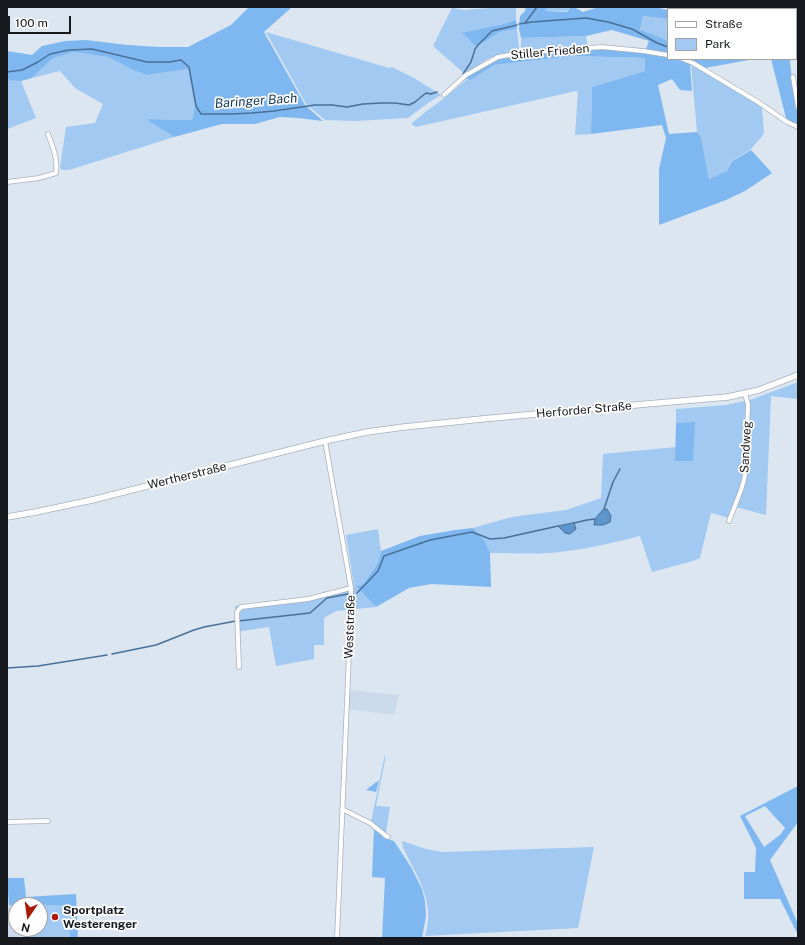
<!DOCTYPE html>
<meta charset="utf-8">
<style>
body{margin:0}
#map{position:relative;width:805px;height:945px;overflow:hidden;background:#dbe6f1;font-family:"Public Sans",sans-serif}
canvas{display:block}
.frame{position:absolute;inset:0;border:8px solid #16191d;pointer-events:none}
.legend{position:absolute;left:667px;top:8px;width:130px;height:52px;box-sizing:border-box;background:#fff;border:1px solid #a2a3a5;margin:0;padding:5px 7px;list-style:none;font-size:12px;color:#16191d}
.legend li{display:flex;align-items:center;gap:8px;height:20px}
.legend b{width:20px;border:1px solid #a2a3a5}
.north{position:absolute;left:8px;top:897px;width:40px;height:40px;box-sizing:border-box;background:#fff;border:1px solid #a2a3a5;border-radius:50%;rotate:193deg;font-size:11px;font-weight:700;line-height:16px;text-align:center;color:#16191d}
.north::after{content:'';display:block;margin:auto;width:14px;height:18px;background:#aa1a07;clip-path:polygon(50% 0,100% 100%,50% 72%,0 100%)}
.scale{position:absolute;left:8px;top:16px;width:63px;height:18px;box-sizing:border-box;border:2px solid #16191d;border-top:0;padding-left:5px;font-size:12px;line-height:14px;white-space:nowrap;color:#16191d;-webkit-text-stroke:3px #fff;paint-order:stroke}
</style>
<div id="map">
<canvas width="805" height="945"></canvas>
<div class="frame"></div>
<ul class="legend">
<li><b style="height:5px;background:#fff"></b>Straße</li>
<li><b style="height:11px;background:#a1c9f1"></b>Park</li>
</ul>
<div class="north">N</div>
<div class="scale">100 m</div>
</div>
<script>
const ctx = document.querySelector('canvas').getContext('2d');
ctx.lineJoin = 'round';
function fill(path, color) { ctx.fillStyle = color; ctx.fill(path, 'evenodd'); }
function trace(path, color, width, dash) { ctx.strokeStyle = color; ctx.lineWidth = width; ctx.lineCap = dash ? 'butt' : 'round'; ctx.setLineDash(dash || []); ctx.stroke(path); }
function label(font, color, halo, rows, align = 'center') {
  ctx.font = font + ' "Public Sans",sans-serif'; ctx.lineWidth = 3.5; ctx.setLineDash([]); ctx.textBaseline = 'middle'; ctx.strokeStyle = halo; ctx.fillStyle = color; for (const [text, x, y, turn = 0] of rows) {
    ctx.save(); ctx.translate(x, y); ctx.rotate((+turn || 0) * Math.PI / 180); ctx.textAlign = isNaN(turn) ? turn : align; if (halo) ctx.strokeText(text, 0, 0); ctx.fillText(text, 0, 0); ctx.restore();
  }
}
fill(new Path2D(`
 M350 690 399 695 394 715 348 709Z
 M7 887 9 905 16 906V929H19V938H7Z`), '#cadaea');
fill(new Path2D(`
 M549 7H569L567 11H545Z
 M770 7H798V29L796 31V9H766Z
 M452 8 464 10 490 8H516V20L500 25 476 45H479L500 32 517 29 519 49C512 56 497 54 487 59 480 63 473 70 466 75L433 46Z
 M643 16 668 19V41L657 36 640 31Z
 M266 32 389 68 392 67 414 78 441 95 428 103 408 118 355 121 325 120 306 104Z
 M586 36 588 48 526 51 524 50 521 47V38Z
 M74 52 108 57 133 70 147 75 188 69 195 106 192 120 147 119 174 137 69 170H62L60 167 66 127 95 123 103 104 75 88 60 71 32 78 53 58Z
 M573 56 645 58V71L592 87 591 134 575 135 578 92 576 91 416 127 411 124 424 113 447 96 466 80H471L494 65Z
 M691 64 762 107 764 134 750 150 730 162 727 171 709 179 701 137 697 132Z
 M7 80H12L21 81 36 118 7 129Z
 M798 382V399L771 396 766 515 732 506 729 518 711 513 700 558 693 561 652 572 640 536C616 542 592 548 567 551 543 555 515 553 490 553L485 541 473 528 508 518 519 516 566 510 601 498 603 454 676 447V460L695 423H676V409L726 405 750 400Z
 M378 529 381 551 378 563 363 584 356 586 376 607 336 611 324 618V645H314V659L276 666 269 627 236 632 235 606 308 598 347 587H354L346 535Z
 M385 754V760L376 806 390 807 386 833 382 832 371 822Z
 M402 841 426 849 443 852 594 847 578 928 425 936C436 903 417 876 403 848Z
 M24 904 70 906V938H24V929H40V905H24Z`), '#a1c9f1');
fill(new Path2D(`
 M249 7H292L264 32 305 105 323 121 298 118 280 117 255 124H222L174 137 146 119 192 120 195 106 188 69 147 75 133 70 108 57 74 52 53 58 32 78 21 81 7 80V51L32 55 42 46 65 41 86 40 128 45 159 47H188L231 25Z
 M526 7H549L545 11 567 12 570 7H576V8L583 12 599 7H655L668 10V19L643 16 640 30 657 36 668 41V54L646 49 649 41 612 30 586 36 521 38 519 29 520 16 525 11Z
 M516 20 517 29 500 32 479 45 476 46 462 33 500 25Z
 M609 49 646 52 668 57V59H676L690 64 692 91 680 90 672 79 658 85 669 134 697 132 701 137 709 179 727 171 731 162 751 150 772 173 745 191 726 200 659 225V169L666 138 662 125 591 134 592 87 645 71V58L573 56 494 65 471 80 465 79 495 58 523 54Z
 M688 59H754L705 68Z
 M771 59H793L790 61 792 80 798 112V125L790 121 786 118Z
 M695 422 693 461H675L676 423Z
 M473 528 485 541 490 553 491 587 431 584 409 588 376 607 356 586 363 584 378 563 381 551 420 536 455 530Z
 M379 780 376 792 366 790Z
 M798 786V822L770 860 798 924V935L780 899H744V872H755L756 848 740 816ZM765 806 785 828 780 835 764 847 745 816Z
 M374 828 384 838 394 841 411 867 422 889 425 901 426 916 422 938H382L385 878 372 877Z
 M7 878H24L26 897 76 894 78 938H70V906L24 904 22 905H16V906L9 905Z`), '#7fb8f1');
const water = new Path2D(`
 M604 509H607L611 516 610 522 603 525H594L595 519Z
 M574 523 576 529 570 534 565 533 558 526 567 524Z`);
fill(water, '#5d95cc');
trace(water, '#487098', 1);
trace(new Path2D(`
 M525 23 537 7
 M519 24 532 22 586 18 608 22 632 29 657 43 668 47
 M796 32 798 31
 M7 72 22 70 38 62 50 54 69 50 92 49 147 62H169L181 60 189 67 196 106 201 114H232L252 113 274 111 315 105H332L347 107 363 104 381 103H395L409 105 415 102 426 93 431 94 437 92
 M463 74 471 62 475 49 478 45 492 31 517 25
 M604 509 613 482 620 469
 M574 523 587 520 595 519
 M357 593 378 571 384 556 430 540 472 532 490 539 504 538 558 526
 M238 621 310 613 327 598 348 594
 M112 654 156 645 194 630 204 627 236 621
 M7 668 38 666 107 655`), '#487098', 1.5);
const minor = new Path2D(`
 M683 59 693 63 758 102 787 122 798 127
 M793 77 798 107
 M444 95 466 75 498 57 521 53 602 47 643 51 668 55
 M7 182 39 178 56 173C58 160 53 147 48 134
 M325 441 351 588V606L337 938
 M729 521 741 490 744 480 746 469 748 404 745 394
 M239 667 237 612 241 607 308 599 351 588
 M342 809 370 823 385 835 388 837
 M7 822 48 821`);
const secondary = new Path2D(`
 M7 517 36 512 92 500 325 441 367 432 404 427 482 419 612 407 728 397 759 390 798 375`);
trace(minor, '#a7b1bb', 5.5);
trace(secondary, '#a7b1bb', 7);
trace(minor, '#fff', 4);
trace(secondary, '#fff', 5.5);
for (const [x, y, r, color] of [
 [55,917,4,"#aa1a07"]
]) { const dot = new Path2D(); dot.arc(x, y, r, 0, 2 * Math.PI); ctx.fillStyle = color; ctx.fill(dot); trace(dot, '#fff', 1.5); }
label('12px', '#16191d', '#fff', [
 ["Stiller Frieden",550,52,-5],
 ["Herforder Straße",584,410,-5],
 ["Sandweg",746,447,-87],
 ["Wertherstraße",187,476,-14],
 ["Weststraße",350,627,-88]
]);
label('bold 12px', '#16191d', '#fff', [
 ["Sportplatz",63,910],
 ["Westerenger",63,924]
], 'left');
label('italic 13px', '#133c61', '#fff', [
 ["Baringer Bach",256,101,-4]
]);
</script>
